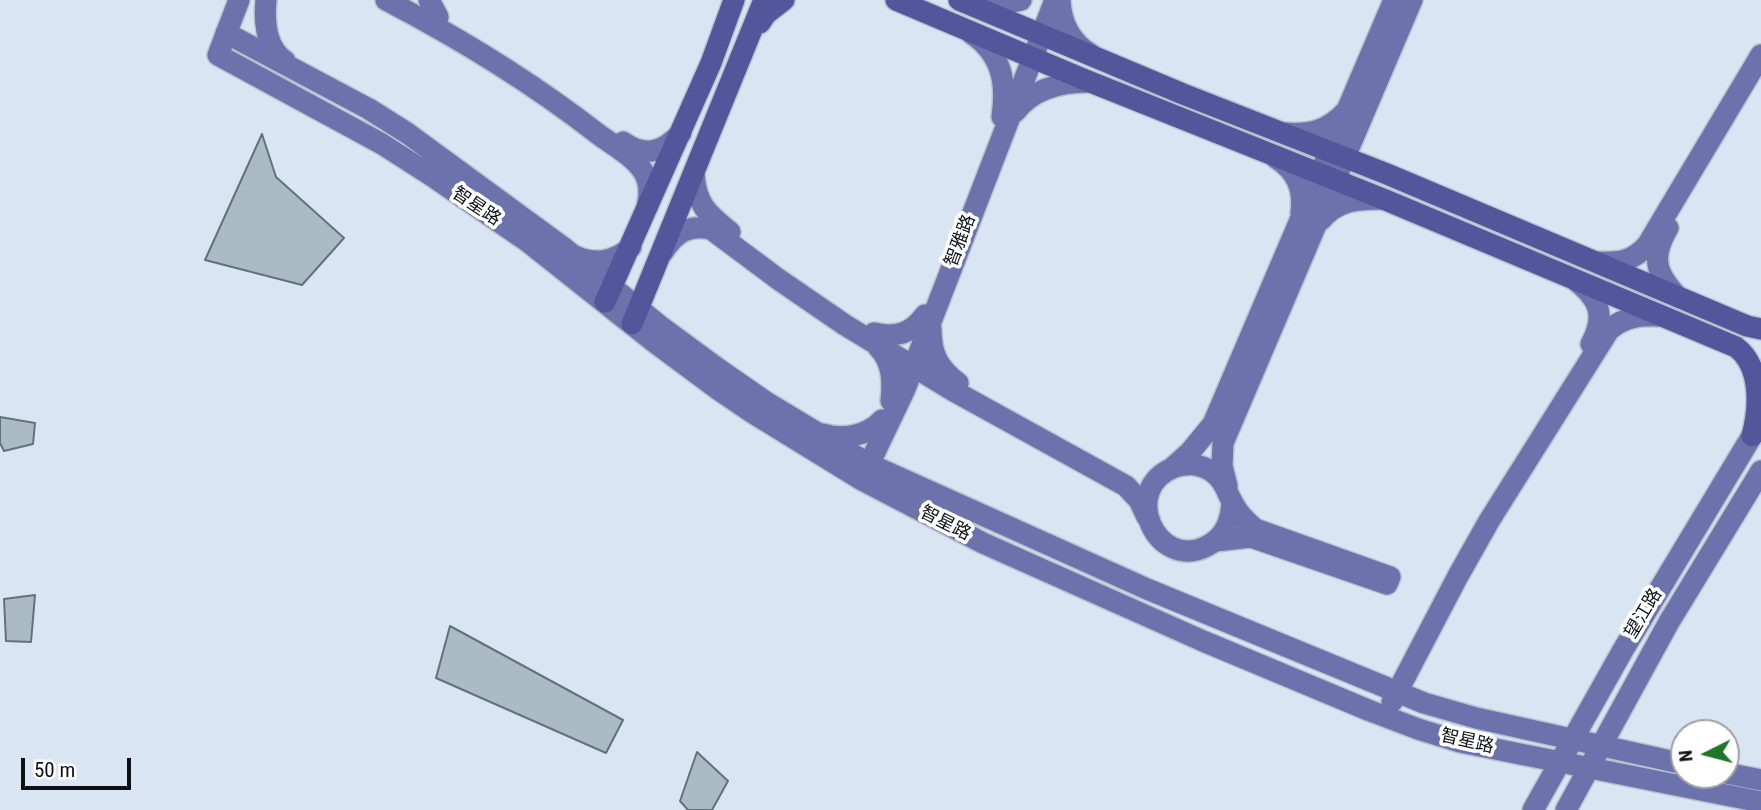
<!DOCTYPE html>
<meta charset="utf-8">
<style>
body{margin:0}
#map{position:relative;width:1761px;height:810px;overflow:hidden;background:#dae5f4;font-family:"Roboto Condensed",sans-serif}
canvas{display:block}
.north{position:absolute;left:1670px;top:719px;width:70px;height:70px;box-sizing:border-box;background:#fff;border:2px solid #9ea0a2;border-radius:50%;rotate:264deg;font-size:19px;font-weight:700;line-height:28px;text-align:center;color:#0d1116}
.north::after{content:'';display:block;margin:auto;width:24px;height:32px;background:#1d7726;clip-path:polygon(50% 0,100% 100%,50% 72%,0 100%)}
.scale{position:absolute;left:21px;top:758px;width:110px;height:32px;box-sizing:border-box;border:4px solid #0d1116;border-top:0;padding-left:9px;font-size:21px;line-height:24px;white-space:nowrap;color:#0d1116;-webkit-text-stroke:5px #fff;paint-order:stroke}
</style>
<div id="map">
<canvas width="1761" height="810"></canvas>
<div class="north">N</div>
<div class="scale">50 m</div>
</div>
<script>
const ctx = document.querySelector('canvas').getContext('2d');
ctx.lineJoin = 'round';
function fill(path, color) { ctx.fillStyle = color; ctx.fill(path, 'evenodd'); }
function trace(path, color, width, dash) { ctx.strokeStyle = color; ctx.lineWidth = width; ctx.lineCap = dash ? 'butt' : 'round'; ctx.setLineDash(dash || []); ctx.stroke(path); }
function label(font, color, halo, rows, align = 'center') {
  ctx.font = font + ' "Roboto Condensed","Noto Sans SC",sans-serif'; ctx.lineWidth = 7; ctx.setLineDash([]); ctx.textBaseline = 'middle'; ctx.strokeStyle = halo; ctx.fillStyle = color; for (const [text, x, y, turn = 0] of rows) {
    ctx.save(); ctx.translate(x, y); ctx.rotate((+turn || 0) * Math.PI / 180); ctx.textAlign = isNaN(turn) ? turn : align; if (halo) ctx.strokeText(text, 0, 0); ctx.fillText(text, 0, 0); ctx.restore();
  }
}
const building = new Path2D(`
 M262 134 276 177 344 238 302 285 205 260Z
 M0 417 35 423 33 444 4 451 0 443Z
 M35 595 31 642 6 641 4 599Z
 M450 626 623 720 606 753 436 678Z
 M697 752 728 781 712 810H688L680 801Z`);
fill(building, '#aabbc5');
trace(building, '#62727b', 2);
const secondary = new Path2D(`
 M239 0 218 55 382 144 435 178 527 241 653 341 719 390 753 413 862 480 983 543 1203 641 1368 710 1418 729 1460 742 1761 802
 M266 0C264 21 266 48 285 61
 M386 0C461 39 531 82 598 134 613 145 633 156 643 171 650 182 650 195 647 207
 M429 0 438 17
 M1060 0C1061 23 1071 43 1092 55
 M974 6H996L1021 0
 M226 33 369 109 407 133 564 248 660 326 717 368 766 402 869 464 1147 589 1424 703 1476 718 1684 764
 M971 33C1002 54 1007 82 1002 117
 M1015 112C1033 88 1061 82 1089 82
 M1284 133C1310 135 1328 131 1346 111
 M623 142C646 158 663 152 681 133
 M1276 158C1297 171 1304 189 1301 213
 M694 174C696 205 708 214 730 232
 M1321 220C1337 200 1358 199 1382 199
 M1668 228C1651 257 1655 273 1678 297
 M663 252C675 233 688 224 711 229L778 279 845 325 952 390 1126 486 1139 500 1147 517
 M575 256C594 265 615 262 631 247
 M1597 262C1619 263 1633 262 1648 244L1761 55
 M1575 280C1600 299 1606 316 1591 344
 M931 329C931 354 938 368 958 383
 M874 333C896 338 911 334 925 315
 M878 347C893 362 893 382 891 401
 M823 434C843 440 868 436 882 420
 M1172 468 1190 452 1213 424 1394 0
 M864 475 905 389 1055 0
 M1227 486 1222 466 1223 443 1412 0
 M1216 541 1251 537 1387 584 1390 577 1255 529C1247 522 1239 515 1234 505 1226 492 1225 480 1211 471 1200 464 1186 463 1175 467 1118 489 1157 572 1207 546 1225 537 1231 521 1232 502
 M1392 702 1458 576 1489 521 1609 330C1625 316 1642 315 1661 316
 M1726 773 1761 780
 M1533 810 1623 650 1761 421
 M1566 810 1669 622 1761 471`);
const primary = new Path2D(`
 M896 0 1083 79 1388 201 1736 347C1761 366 1760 406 1752 436
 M959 0 1183 94 1387 174 1747 326 1761 329
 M760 23 766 14 784 0
 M605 302 711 63 734 0
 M632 324 764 0`);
trace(secondary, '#b9c3d0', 24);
trace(primary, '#b9c3d0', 24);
trace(secondary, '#6c72ab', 21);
trace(primary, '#52569b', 21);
label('18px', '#0d1116', '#fff', [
 ["智星路",476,207,34],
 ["智雅路",961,241,-69],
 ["智星路",945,524,27],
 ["望江路",1644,614,-59],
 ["智星路",1467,742,13]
]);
</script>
